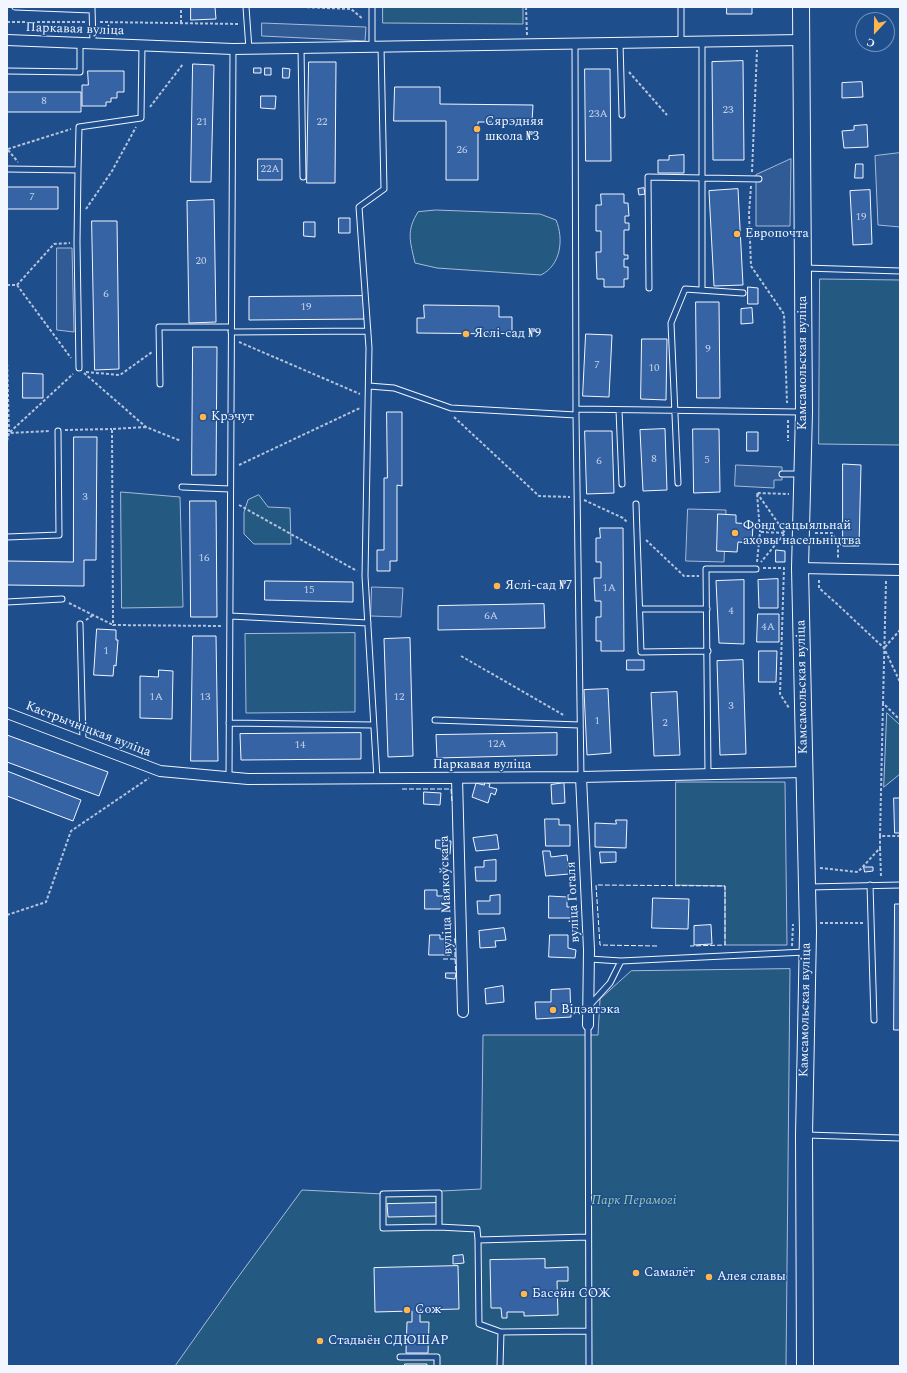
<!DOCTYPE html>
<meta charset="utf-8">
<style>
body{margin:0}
#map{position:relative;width:907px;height:1373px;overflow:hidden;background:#1f4e8c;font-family:Spectral,serif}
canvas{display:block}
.frame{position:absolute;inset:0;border:8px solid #f2f6ff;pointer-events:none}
.north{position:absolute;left:855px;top:12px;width:40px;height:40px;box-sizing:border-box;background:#1f4e8c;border:1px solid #7391ba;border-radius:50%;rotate:202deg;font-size:11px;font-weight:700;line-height:16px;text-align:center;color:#f2f6ff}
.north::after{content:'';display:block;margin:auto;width:14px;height:18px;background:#ffb74d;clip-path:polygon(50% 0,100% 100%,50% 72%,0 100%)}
</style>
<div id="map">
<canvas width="907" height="1373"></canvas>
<div class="frame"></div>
<div class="north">С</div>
</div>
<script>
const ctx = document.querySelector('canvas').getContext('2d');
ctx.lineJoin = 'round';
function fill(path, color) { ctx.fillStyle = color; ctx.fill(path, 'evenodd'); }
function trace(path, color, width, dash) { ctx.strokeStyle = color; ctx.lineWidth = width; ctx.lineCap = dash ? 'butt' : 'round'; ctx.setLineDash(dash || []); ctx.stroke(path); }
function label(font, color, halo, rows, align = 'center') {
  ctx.font = font + ' Spectral,serif'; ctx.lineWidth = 3; ctx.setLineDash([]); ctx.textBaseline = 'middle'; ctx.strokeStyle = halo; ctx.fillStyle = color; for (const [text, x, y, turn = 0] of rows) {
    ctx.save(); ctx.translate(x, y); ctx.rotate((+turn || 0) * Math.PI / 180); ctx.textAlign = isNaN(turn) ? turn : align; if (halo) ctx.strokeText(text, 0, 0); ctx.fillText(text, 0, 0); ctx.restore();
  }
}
const green = new Path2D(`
 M383 7H523V24L383 23Z
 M436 210 540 214 556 220C564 239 561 265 541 275L437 268 415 263C410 241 406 231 418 212Z
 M820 279 900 280V445L819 444Z
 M121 492 180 497 183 607 122 608Z
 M259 495 268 507 290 508 291 544H254L244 534V512L248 500Z
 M355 633V712L246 713 245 634Z
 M887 713 900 725V774L884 787Z
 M676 782H785L787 945H725V886L676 885Z
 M790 969 786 1366H175L233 1284 302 1190 383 1194 481 1189 483 1035H598L600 999 631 971Z`);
fill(green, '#245a82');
trace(green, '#a8bbd7', 1);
const parking = new Path2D(`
 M262 23 366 27 365 41 262 36Z
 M900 153V227L878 225 875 156Z
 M791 159 790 226H756V175Z
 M57 248H72L74 332 57 330Z
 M736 465 782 467V480H774V488L735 486Z
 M688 509 726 510 724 562 686 561Z
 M372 587 403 588 401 617 371 616Z`);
fill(parking, '#305b95');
trace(parking, '#a8bbd7', 1);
const building = new Path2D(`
 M191 7H215L216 19 191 20Z
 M727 7H752V14H727Z
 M743 61 744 160H713L712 62Z
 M309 62H336L335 183H307Z
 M193 64 214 65 211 182H191Z
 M254 68H261V73H254Z
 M265 68H271V75H265Z
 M283 68 290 69 289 78H283Z
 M585 69H610L611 161H586Z
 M88 71H124V92H117V98H111V102H106V106H82V85H88Z
 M862 82 863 97 842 98V83Z
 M395 87H440V104L533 105 532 122H478V180H446V121H394Z
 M7 92H81V112H7Z
 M261 96H276L275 109 261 108Z
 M867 125 868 147 844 148 842 131 854 130V126Z
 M684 155V173H658V160H669V156Z
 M258 159H282V180H258Z
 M856 164H863V178H855Z
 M7 187H58V209H7Z
 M644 188 645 194 639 195 638 189Z
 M738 189 743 285 714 286 709 191Z
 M870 190 872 244 853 245 850 191Z
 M601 194H624V203H628L629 216H625V223H629V230H624V255H628V259H624V267H628V279H624V287H604V279H597L596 252H601V231H596V205H601Z
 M214 200 216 322 189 323 187 201Z
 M339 218H350V233H339Z
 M92 221H117L119 369 95 370Z
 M304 222H315V237L304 236Z
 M748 287 758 288V304H748Z
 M363 296 364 319 249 320V297Z
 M696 302H719L720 398H697Z
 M424 305 499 306V317H512V334L417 333V318H424Z
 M752 308 753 323 741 324V309Z
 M586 334 612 335 609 397 583 396Z
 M642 339H667L666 400 641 399Z
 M193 347H217L216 475H192Z
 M23 373 43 374V398H23Z
 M387 412H402V486L397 485V561H390V571H377V550H384V478H387Z
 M665 429 667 490 643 491 640 430Z
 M693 429H719L720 492 694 493Z
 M585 431H612L614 493 587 494Z
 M747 432H758V451H747Z
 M74 437H97L96 560H84V586L7 585V561L73 562Z
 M843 464 861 465 859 546H843Z
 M190 501H216L217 617H191Z
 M718 514 736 515V523L753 524 752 543 738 542 737 552 717 551Z
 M600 528H623L624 651H601V641H596V617H601V601H595L594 578H601V562H596V538H600Z
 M776 550 785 551V562H776Z
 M778 579V608H759L758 580Z
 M744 580V644L719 643 716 581Z
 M265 581 353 582V602L265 600Z
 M544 604 545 628 438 630V606Z
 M758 614H779V642H757Z
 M97 629 116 630V640H118L116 666 114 665 113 676 94 675Z
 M193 636H216L218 761H191Z
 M410 638 413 756 388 757 384 639Z
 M759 651H777L776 682H759Z
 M627 660H644V670H627Z
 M743 660 746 754 720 755 717 661Z
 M159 670 173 671 172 719 140 718V676L158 677Z
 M608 689 611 753 587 755 584 690Z
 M677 692 680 755 654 756 651 693Z
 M361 733V759L241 760 240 734Z
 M557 733V755L437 758 436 735Z
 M7 735 108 772 99 796 7 762Z
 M7 771 81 800 73 821 7 796Z
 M485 782 490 784 489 787 497 789 495 795 491 793 488 803 472 797 476 783 484 785Z
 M564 783 565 803 552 804 551 785Z
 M424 792 441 793 440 805 424 804Z
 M894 798H900V833H895Z
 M545 819H559V825H570V846H546Z
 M616 820H627L626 848 595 847V823L616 824Z
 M497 835 499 849 476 851 473 838Z
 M436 840 451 841 450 854 442 856 441 849 436 848Z
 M543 851H550L551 857 567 855 569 874 546 876Z
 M600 852H616V862L601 863Z
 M496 860V881H476L475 867H484V861Z
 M864 867H873V871L865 872Z
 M425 890H437V896H448V909H425Z
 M500 895V914H478L477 901H490V896Z
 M549 896 567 897V907H574V918H549Z
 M653 898 689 899 688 929 652 928Z
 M895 904H900V1030H894Z
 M711 925 712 944 694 945V926Z
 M504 928 506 940 495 941 496 947 480 948 479 931Z
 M430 935H440V939H451L450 955H429Z
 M550 935H568V948L576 950 575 958 549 957Z
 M446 973H456L455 979 446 978Z
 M503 986 504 1002 486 1004 485 989Z
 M570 989 571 1017 536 1019 535 1002H551V990Z
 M438 1203V1216L388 1217 387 1204Z
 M463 1255 464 1263 453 1264V1256Z
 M545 1259V1268L568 1267V1281H557L558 1315 524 1316V1312H507V1318H502L501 1308H491L490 1260Z
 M458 1266 459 1309 420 1310V1322H429L428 1353H406L407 1322H412V1311L375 1312 374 1268Z
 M405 1364H427V1366H405Z`);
fill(building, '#3563a3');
trace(building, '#f2f6ff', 1);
const service = new Path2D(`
 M15 7 92 10
 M246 7 249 49
 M92 8 93 43
 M681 42V7
 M702 42V290
 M620 43 622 115
 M575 44 576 415 581 777
 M372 47V7
 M301 48 303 177
 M7 71 80 72V42
 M7 169 78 170 77 242 79 368
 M78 170 79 127 141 118 142 45
 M805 268 900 271
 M649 288 648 177 759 179
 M231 332 368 331
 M160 384 159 327H231
 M369 386 394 388 451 408 576 415
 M576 409 801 412
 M619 410 622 484
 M782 474H801
 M678 483 671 323 685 289 743 293
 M182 487 230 489
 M636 504 641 652 708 651
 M7 537 59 535 58 431
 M7 602 62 599
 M640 609H707
 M230 616 368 623
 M80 624 83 742
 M435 720 580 725
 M229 723 373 725
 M708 774 706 569H756
 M229 777 233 49
 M377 778 365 576 369 348 359 207 384 189 381 47
 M870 885 874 1020
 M809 887 900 885
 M589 959 621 961
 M589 1006 610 983 621 961 805 952
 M588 1025 589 1366
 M807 1135 900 1138
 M439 1227V1193L383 1194V1228L439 1227 477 1229 478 1240 588 1237
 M478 1240 479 1324 501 1332
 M400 1357H437V1366
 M500 1366 501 1332 589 1331`);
const minor = new Path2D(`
 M7 40 233 49 801 40
 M800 568 900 570
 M7 713 160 771 248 779 581 777 805 772
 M581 777 589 950 588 1025
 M457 778 463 1012`);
const primary = new Path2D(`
 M801 7 804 412 800 568 808 932 804 1135 805 1366`);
trace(service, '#f2f6ff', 7);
trace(minor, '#f2f6ff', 12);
trace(primary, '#f2f6ff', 18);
trace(new Path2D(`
 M302 7 351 9 363 19
 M526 7 527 35
 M7 22H86
 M100 22 240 24
 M181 23V7
 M629 72 667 115
 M150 107 183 64
 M8 149 71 129
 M8 150 18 162
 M752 172 757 50
 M751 186 749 213 751 266 784 314 787 403
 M86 209 112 171 136 127
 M7 285H17L71 358
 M17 285 54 244 70 243
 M239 342 360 394
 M7 359 9 432
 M86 372 120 375 152 352
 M84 373 146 427 181 441
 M454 417 539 496 570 497
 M788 420V441
 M146 427 112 429 113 625 221 626
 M65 430 112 429
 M10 432 73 374
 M7 441 9 433 50 431
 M239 465 360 408
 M757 493 785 533 761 562
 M584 500 623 518 628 523
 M239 505 357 571
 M761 532 786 533
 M815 533H832L838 544V559
 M646 540 684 576H699
 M757 562 760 532 757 493 789 494
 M763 568H784L780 694 789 708
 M819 580V588L836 603 884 648 900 682
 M886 581 883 703 900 720
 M69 603 113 625
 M86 620 93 615
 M885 647 900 630
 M461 656 565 716
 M880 836 883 703
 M880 848 881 877
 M820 868 858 872 880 848V836H900
 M7 915 46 902 71 831 149 778
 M820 923H864
 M792 946 793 924`), '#b3c4dc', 2, [3, 2]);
trace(service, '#1f4e8c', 5);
trace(minor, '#1f4e8c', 10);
trace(primary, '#1f4e8c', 16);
trace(new Path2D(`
 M402 789H451L452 803
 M657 946 600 945 596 885 725 886V945L690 946
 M443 959H455V939H451
 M455 959 456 973`), '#f2f6ff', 1, [5, 2]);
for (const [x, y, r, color] of [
 [477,129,4,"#ffb74d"],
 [737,234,4,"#ffb74d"],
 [466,334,4,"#ffb74d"],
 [203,417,4,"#ffb74d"],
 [735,533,4,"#ffb74d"],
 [497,586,4,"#ffb74d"],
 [553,1010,4,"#ffb74d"],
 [636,1273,4,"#ffb74d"],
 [709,1277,4,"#ffb74d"],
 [524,1294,4,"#ffb74d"],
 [407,1310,4,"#ffb74d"],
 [320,1341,4,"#ffb74d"]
]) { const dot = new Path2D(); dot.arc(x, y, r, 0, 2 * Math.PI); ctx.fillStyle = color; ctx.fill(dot); trace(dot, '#1f4e8c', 1.5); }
label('11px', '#c3d1e8', null, [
 ["8",44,102],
 ["23",728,111],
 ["23А",598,115],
 ["21",202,123],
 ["22",322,123],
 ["26",462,151],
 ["22А",270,170],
 ["7",32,198],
 ["19",861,218],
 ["20",201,262],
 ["6",106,295],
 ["19",306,308],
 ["9",708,350],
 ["7",597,366],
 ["10",654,369],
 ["8",654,460],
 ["5",707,461],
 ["6",599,462],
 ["3",85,498],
 ["16",204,559],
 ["1А",609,589],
 ["15",309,591],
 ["4",731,612],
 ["6А",491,617],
 ["4А",768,628],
 ["1",106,652],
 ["1А",156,698],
 ["13",205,698],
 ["12",399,698],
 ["3",731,707],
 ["1",597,722],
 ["2",665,724],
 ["12А",497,745],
 ["14",300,746]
]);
label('13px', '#f2f6ff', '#1f4e8c', [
 ["Паркавая вуліца",75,30,2],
 ["Камсамольская вуліца",803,363,-90],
 ["Камсамольская вуліца",803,687,-91],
 ["Кастрычніцкая вуліца",88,730,21],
 ["Паркавая вуліца",482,765],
 ["вуліца Маякоўскага",447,895,-92],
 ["вуліца Гогаля",574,902,-93],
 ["Камсамольская вуліца",806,1010,-89]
]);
label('13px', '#f2f6ff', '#1f4e8c', [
 ["Сярэдняя",485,122],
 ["школа №3",485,137],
 ["Европочта",745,234],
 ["Яслі-сад №9",474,334],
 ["Крэчут",211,417],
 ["Фонд сацыяльнай",743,526],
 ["аховы насельніцтва",743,541],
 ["Яслі-сад №7",505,586],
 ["Відэатэка",561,1010],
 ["Самалёт",644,1273],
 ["Алея славы",717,1277],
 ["Басейн СОЖ",532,1294],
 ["Сож",415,1310],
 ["Стадыён СДЮШАР",328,1341]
], 'left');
label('italic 13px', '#97c8a6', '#1f4e8c', [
 ["Парк Перамогі",634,1201]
]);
</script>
